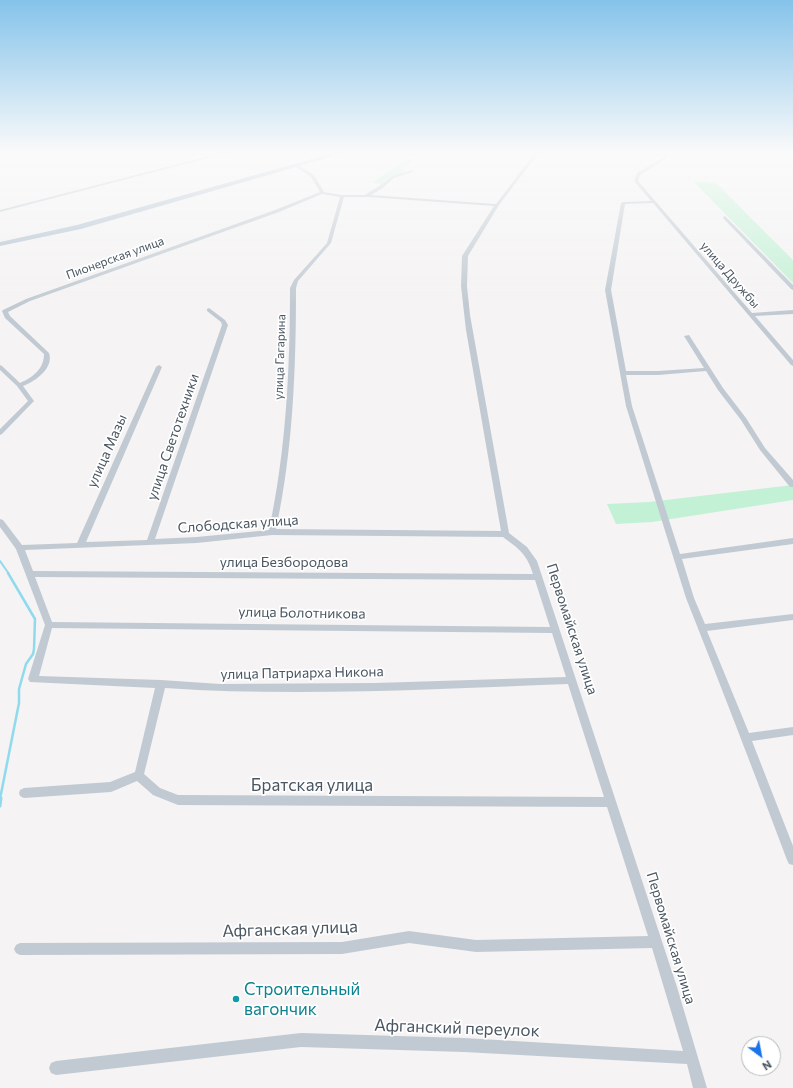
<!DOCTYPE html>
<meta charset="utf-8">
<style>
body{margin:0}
#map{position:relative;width:793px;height:1088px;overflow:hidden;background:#f5f3f3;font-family:Commissioner,sans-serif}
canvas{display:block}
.north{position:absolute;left:741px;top:1036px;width:40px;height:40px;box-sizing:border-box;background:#fff;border:1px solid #b7bbc0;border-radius:50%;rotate:148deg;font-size:11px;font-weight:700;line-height:16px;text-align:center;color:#4a5661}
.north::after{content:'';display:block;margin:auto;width:14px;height:18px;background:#1a73e8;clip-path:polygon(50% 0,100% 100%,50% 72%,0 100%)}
</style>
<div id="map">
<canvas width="793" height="1088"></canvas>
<div class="north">N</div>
</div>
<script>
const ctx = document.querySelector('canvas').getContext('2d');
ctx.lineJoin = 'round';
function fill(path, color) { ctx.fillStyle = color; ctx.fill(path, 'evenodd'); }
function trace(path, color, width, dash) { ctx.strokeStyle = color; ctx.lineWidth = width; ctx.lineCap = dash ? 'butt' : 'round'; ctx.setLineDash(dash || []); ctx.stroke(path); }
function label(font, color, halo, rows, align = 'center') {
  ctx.font = font + ' Commissioner,sans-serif'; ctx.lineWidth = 3.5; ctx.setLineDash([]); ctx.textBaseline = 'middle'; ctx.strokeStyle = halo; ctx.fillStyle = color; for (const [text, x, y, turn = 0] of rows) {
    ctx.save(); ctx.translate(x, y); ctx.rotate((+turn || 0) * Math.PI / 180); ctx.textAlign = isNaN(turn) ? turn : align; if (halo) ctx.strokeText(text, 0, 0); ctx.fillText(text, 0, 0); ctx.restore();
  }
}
fill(new Path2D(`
 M410 159 413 160 401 169 408 171 390 177 380 184 372 183 405 160Z
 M694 182H706L717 184 793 260V283Z
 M793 485V500L652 522 616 524 607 504 649 502Z`), '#c3f1d5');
trace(new Path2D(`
 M0 561 9 574`), '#90daee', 2);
trace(new Path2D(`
 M0 799 19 703V689L26 664 33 654 34 649 35 619 8 573`), '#90daee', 2.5);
trace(new Path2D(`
 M0 806 1 798`), '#90daee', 3);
fill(new Path2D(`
 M224 152H232L0 212V210Z
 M533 152H537L538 154 499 205 468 256 467 286 470 315 509 533 527 547 537 561 677 987 707 1088H693L687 1064 464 1052 301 1047 56 1075 51 1073 49 1068 51 1063 56 1061 301 1033 464 1038 683 1051 652 948 476 952 409 943 342 954 20 955 16 953 14 949 16 945 20 943 342 942 409 931 476 940 648 936 607 807 178 805 153 795 137 781 111 792 24 798 20 796 19 793 20 790 24 788 110 782 135 772 155 688 30 682 28 679 45 625 16 549 0 527V519L3 520 22 545 77 543 156 367 159 365 162 367 86 542 147 540 222 325 221 322 207 311V309L209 308 225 320 228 325 155 539 197 537 269 530C286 450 290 370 290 288L294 280 327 243 340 197 322 194 279 212 30 301 8 312 10 316 49 353C54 368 36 381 23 386L34 401 2 434 0 435V429L28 401 17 386 0 370V365L2 366 20 383C33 377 44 369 44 354L5 318 2 311 3 310 26 299 275 210 320 192 311 177 296 167V165H298L314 175 324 192 342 195H365L379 186 392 176 412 170 413 172 394 178 383 188 371 195 496 204 534 154ZM344 197H368L494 206 462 256 461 286 466 330 501 531 276 529C293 450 296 369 296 288L298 281 331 243ZM272 535 503 537C519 549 527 554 533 574L33 571 25 550 197 543ZM35 577 535 580 550 627 52 622ZM52 628 552 633 566 677 375 683 220 684 161 680 39 676ZM568 684 604 797 178 795 160 788 144 774 165 688C299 697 434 689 568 684Z
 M662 152H666L667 158 640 175 638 181 752 313 793 310V314L755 316 793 360V366L791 365 653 203 625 204 611 290 626 371H658L704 368 684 336 689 335 723 388 746 418 765 448 793 480V487H790L760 450 741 420 718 390 706 371 658 375H626L632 406 680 554 793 538V544L682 559 694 598 705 624 793 614V620L707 631 749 733 793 727V735L752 741 793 846V865L789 864 787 860C754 772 720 684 686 598L626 406 605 290 621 203 623 202 651 201 634 181 637 173 664 157Z
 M725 216 793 285V290L791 289 723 218V217Z`), '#c1cad2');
fill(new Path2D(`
 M337 152H348L81 229 0 246V242L77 225Z`), '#b3c2d1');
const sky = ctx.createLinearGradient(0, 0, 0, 305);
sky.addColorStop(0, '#85c3ea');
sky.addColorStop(0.5, '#fafafa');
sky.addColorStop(1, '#fafafa00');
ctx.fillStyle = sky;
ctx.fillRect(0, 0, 793, 305);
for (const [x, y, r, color] of [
 [236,999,4,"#0f9aa8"]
]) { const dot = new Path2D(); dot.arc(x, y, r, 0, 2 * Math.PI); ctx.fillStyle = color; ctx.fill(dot); trace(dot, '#fff', 1.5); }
label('12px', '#4a5661', '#fff', [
 ["Пионерская улица",115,258,-20],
 ["улица Дружбы",730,275,49],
 ["улица Гагарина",280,357,-88]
]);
label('14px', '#4a5661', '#fff', [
 ["улица Светотехники",173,437,-71],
 ["улица Мазы",107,451,-66],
 ["Слободская улица",238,524,-4],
 ["улица Безбородова",284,562],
 ["улица Болотникова",302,613,1],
 ["Первомайская улица",572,629,72],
 ["улица Патриарха Никона",302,673,-1],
 ["Первомайская улица",671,938,73]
]);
label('17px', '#4a5661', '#fff', [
 ["Братская улица",312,785],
 ["Афганская улица",290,929,-2],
 ["Афганский переулок",457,1028,2]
]);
label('17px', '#0d838f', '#fff', [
 ["Строительный",244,989],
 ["вагончик",244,1009]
], 'left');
</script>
